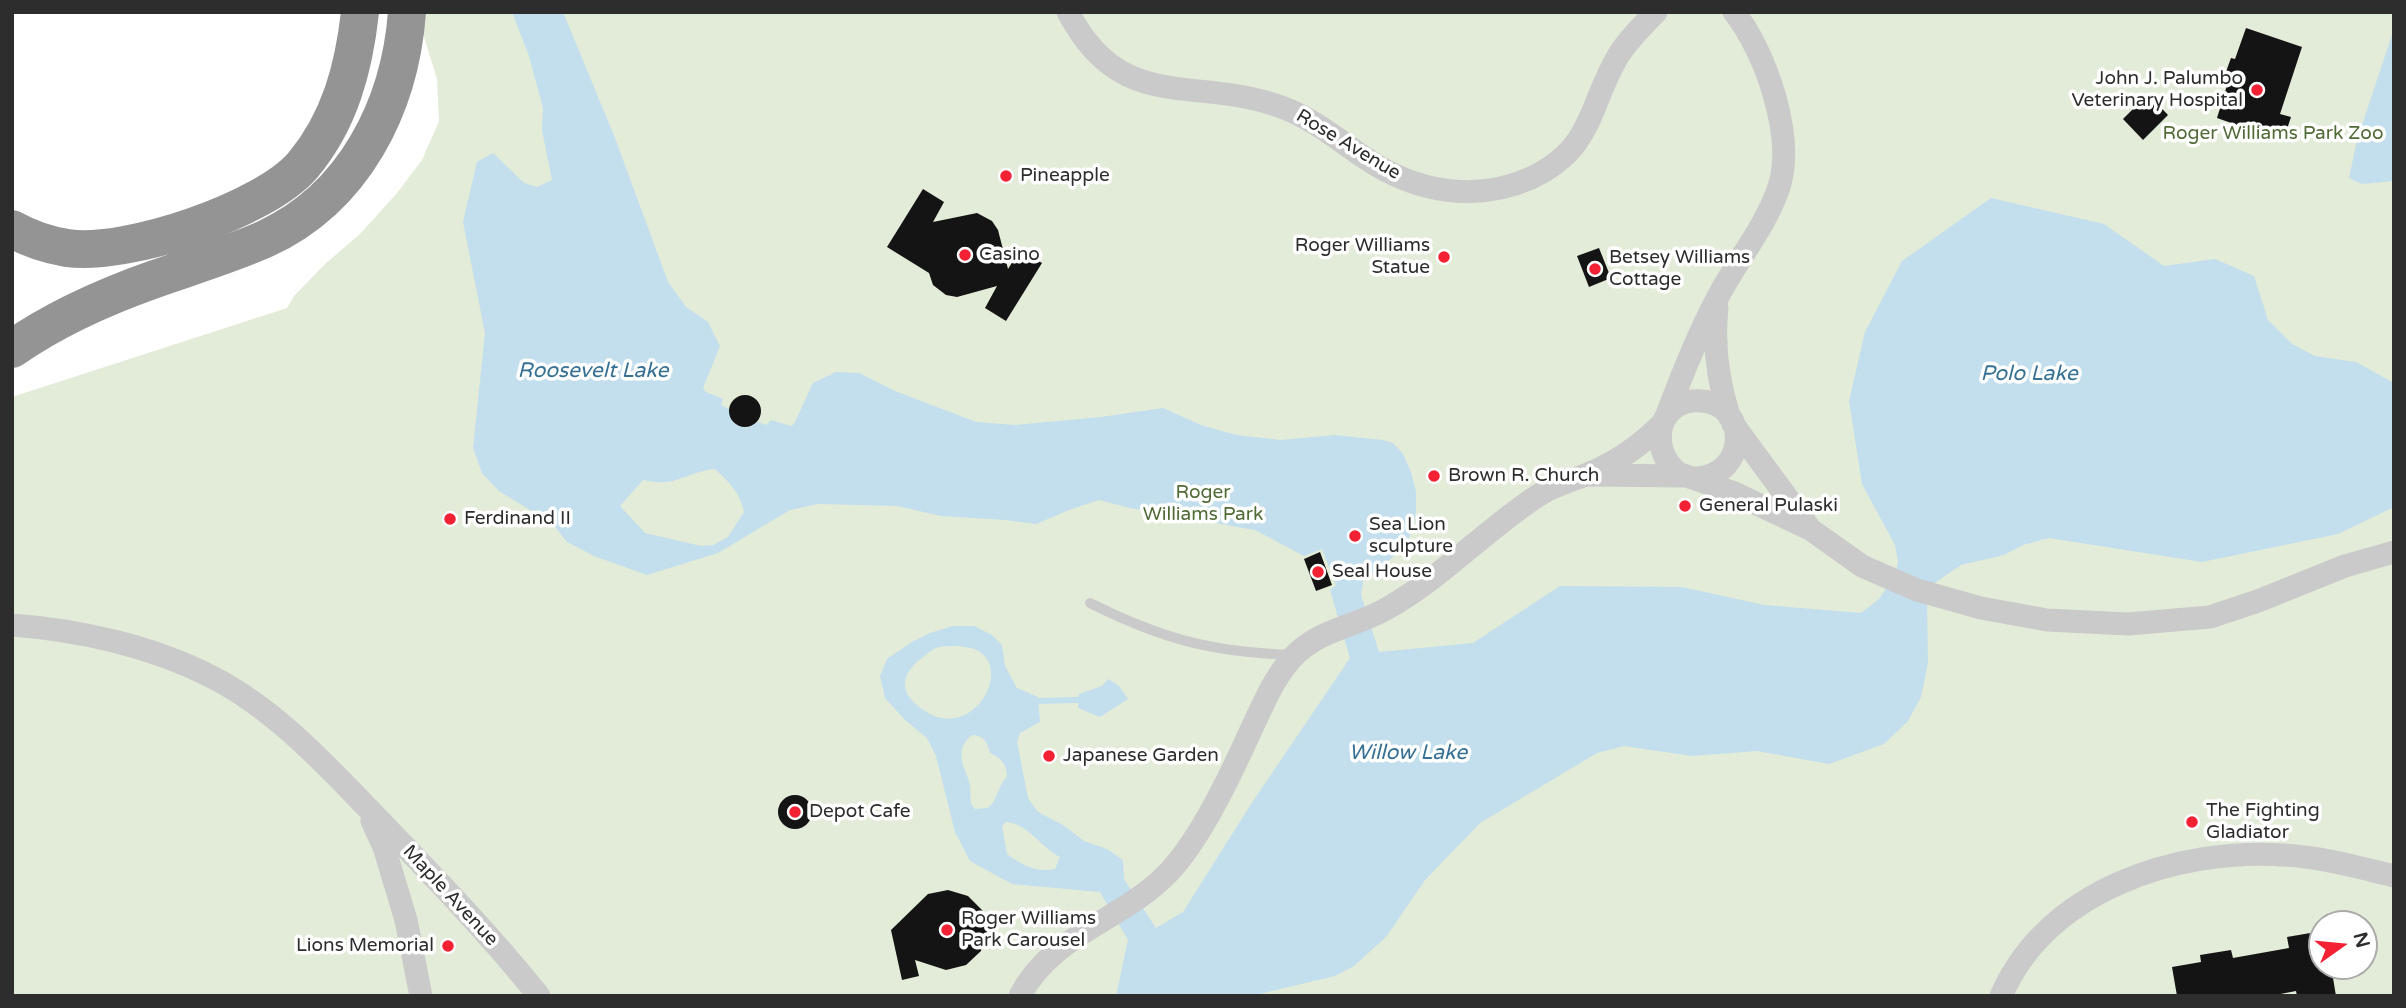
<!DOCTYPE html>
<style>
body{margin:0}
#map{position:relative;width:2406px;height:1008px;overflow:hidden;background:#fff;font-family:"Varela Round",sans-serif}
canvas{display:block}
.frame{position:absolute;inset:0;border:14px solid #2d2d2d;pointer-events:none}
.north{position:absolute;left:2308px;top:910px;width:70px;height:70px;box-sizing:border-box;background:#fff;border:2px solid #ababab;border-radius:50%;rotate:75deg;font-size:19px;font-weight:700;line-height:28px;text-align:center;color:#2d2d2d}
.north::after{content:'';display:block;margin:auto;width:24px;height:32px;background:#f22134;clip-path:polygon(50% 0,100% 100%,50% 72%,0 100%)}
</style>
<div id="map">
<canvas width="2406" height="1008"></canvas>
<div class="frame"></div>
<div class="north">N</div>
</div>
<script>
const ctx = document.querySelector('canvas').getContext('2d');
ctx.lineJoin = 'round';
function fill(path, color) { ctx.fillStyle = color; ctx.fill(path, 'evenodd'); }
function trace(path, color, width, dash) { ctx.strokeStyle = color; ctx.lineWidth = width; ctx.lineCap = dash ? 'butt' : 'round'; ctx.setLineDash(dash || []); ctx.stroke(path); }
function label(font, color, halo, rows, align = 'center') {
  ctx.font = font + ' "Varela Round",sans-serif'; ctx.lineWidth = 7; ctx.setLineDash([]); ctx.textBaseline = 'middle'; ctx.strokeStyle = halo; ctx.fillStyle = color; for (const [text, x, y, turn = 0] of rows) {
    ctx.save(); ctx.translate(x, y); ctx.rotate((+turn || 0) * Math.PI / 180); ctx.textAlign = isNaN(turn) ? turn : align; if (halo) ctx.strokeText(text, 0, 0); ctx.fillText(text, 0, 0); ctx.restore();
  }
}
fill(new Path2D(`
 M420 12H2394V996H12V397L287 308 294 296 325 264 360 234 397 193 422 160 439 121 437 79 420 24ZM2322 924H2364V966H2322Z`), '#e3ecd9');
fill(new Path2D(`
 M512 12H563L615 138 668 282 686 307 708 322 720 346 703 388 706 392 723 399 721 405 729 409 734 423 747 428 758 422 766 425 771 420 791 426 794 424 813 383 836 372 859 373 895 391 976 422 1015 425 1101 417 1163 408 1201 425 1236 435 1281 440 1335 435 1383 440 1393 443 1403 454 1411 472 1416 492V511L1414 525 1406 546 1363 582 1361 595 1379 652 1473 643 1560 586 1682 587 1764 605 1861 613 1879 599 1895 575 1898 562 1895 545 1862 484 1849 401 1865 332 1902 261 1991 198 2104 224 2164 266 2215 259 2254 276 2268 320 2292 344 2315 356 2356 362 2394 383V507L2338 534 2202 562 2049 538 2023 545 2004 555 1961 565 1930 586 1927 599 1928 663 1921 697 1908 721 1884 744 1829 764 1757 751 1692 756 1624 746 1597 753 1480 823 1425 880 1386 937 1354 966 1335 976 1251 996H1116L1128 940 1100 892 1012 884 970 861 955 832 936 756 927 738 905 720 885 698 880 676 887 659 912 642 930 633 953 626H974L992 635 1002 645 1005 666 1017 688 1038 697 1040 722 1020 733 1017 742 1028 798 1038 812 1063 825 1084 841 1107 849 1123 860 1124 879 1156 928 1183 912 1251 804 1350 658 1330 590 1336 585 1322 549 1304 556 1255 530 1130 508 1099 500 1069 510 1036 524 1005 520 941 516 897 506 818 504 790 510 718 553 647 575 594 556 567 542 553 524 499 491 482 473 473 448 485 333 463 222 477 162 493 153 524 183 537 187 552 180 542 130 543 108 529 56ZM715 469C729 482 740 492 744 512L728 537 713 545 701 546 645 533 620 506 643 480C650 481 658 483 666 482 683 480 697 470 715 469ZM957 646C962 647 969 647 974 649 1017 666 972 746 922 709 901 694 899 678 918 661 924 657 929 651 936 648 943 646 950 646 957 646ZM972 735C984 736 987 741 990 753 1001 758 1007 764 1007 777 997 786 999 799 988 808L975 809 971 804C970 797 971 788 969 781 963 763 954 750 972 735ZM1006 822C1027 823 1041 847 1060 857L1055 869C1036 873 1022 865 1007 854L1002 826Z
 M2394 29V181L2362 184 2349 178 2357 140Z
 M1108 679 1118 685 1128 699 1100 717 1078 708 1079 694 1102 686Z`), '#c3deed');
trace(new Path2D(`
 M1038 701 1077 700`), '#c3deed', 6);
fill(new Path2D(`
 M2246 28 2302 47 2280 114 2291 117 2283 141 2217 118 2228 82 2223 80 2231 58 2235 59Z
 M2148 94 2168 115 2143 140 2123 119Z
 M923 189 944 202 933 222 977 213 992 221 998 230 1008 269 1020 250 1042 263 1006 321 985 308 997 286 957 297 946 295 933 285 929 273 887 247Z
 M1599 248 1611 278 1589 287 1577 256Z
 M729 411a16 16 0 1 1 32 0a16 16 0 1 1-32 0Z
 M1320 552 1332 585 1316 591 1304 559Z
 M778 812a17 17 0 1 1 34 0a17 17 0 1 1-34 0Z
 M948 890 968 896 983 911 987 931 981 951 966 965 946 970 915 960 919 976 902 980 891 930 928 894Z
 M2322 931V966H2331L2336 996H2297L2296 991 2270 996H2177L2172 967 2201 962 2200 955 2231 950 2233 958 2289 948 2287 937Z`), '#141414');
trace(new Path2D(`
 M1090 603C1162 639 1211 652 1292 655`), '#cacaca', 10);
trace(new Path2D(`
 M1068 12C1122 116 1195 74 1284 108 1315 120 1338 140 1365 158 1415 192 1475 203 1531 178 1594 148 1588 107 1618 56 1628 40 1642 26 1656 12
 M1717 308C1713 345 1718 381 1729 416
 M1666 417C1682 375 1698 334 1719 295 1738 259 1766 226 1779 187 1795 137 1766 52 1734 12
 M1733 424 1808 526
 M1589 475 1686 476
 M1696 478C1748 476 1750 404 1701 401 1658 398 1647 448 1678 473L1732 492 1810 529 1862 566 1917 590 1981 608 2047 620 2128 624 2210 617 2258 601 2345 566 2394 552
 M12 625C79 630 152 646 212 677 279 711 333 773 385 826 438 881 491 936 539 996
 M372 821 384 847 406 920 421 996
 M1020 996C1051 934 1124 920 1169 872 1201 838 1231 774 1251 730 1264 703 1275 674 1297 653 1323 629 1356 626 1386 609 1442 578 1486 529 1539 495 1554 485 1571 481 1588 474 1615 463 1641 445 1662 424
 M2001 996C2047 890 2176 848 2284 855 2321 857 2358 867 2394 876`), '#cacaca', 23);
trace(new Path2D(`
 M12 229C28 238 49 245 67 248 126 257 265 210 303 165 340 121 354 67 360 12
 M12 349C56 318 104 297 155 279 192 266 229 255 265 239 354 198 400 107 407 12`), '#949494', 38);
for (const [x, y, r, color] of [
 [2257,90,7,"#f22134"],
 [1006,176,7,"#f22134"],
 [965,255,7,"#f22134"],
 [1444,257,7,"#f22134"],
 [1595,269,7,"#f22134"],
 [1434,476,7,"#f22134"],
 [1685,506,7,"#f22134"],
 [450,519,7,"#f22134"],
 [1355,536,7,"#f22134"],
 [1318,572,7,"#f22134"],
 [1049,756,7,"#f22134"],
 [795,812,7,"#f22134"],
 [2192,822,7,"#f22134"],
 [947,930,7,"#f22134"],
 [448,946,7,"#f22134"]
]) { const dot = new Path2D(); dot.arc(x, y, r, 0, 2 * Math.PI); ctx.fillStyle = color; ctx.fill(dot); trace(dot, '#fff', 2.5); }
label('19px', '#2d2d2d', '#fff', [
 ["John J. Palumbo",2243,79,"right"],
 ["Veterinary Hospital",2243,101,"right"],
 ["Pineapple",1020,176],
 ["Roger Williams",1430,246,"right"],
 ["Statue",1430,268,"right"],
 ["Casino",979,255],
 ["Betsey Williams",1609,258],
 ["Cottage",1609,280],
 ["Brown R. Church",1448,476],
 ["General Pulaski",1699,506],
 ["Ferdinand II",464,519],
 ["Sea Lion",1369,525],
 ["sculpture",1369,547],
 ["Seal House",1332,572],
 ["Japanese Garden",1063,756],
 ["The Fighting",2206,811],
 ["Gladiator",2206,833],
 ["Depot Cafe",809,812],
 ["Roger Williams",961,919],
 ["Park Carousel",961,941],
 ["Lions Memorial",434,946,"right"]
], 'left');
label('19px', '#516b37', '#fff', [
 ["Roger Williams Park Zoo",2273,134],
 ["Roger",1203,493],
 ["Williams Park",1203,515]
]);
label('19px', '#2d2d2d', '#fff', [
 ["Rose Avenue",1348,145,31],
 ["Maple Avenue",450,896,47]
]);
label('italic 21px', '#367194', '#fff', [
 ["Roosevelt Lake",593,371],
 ["Polo Lake",2029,374],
 ["Willow Lake",1408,753]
]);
</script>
